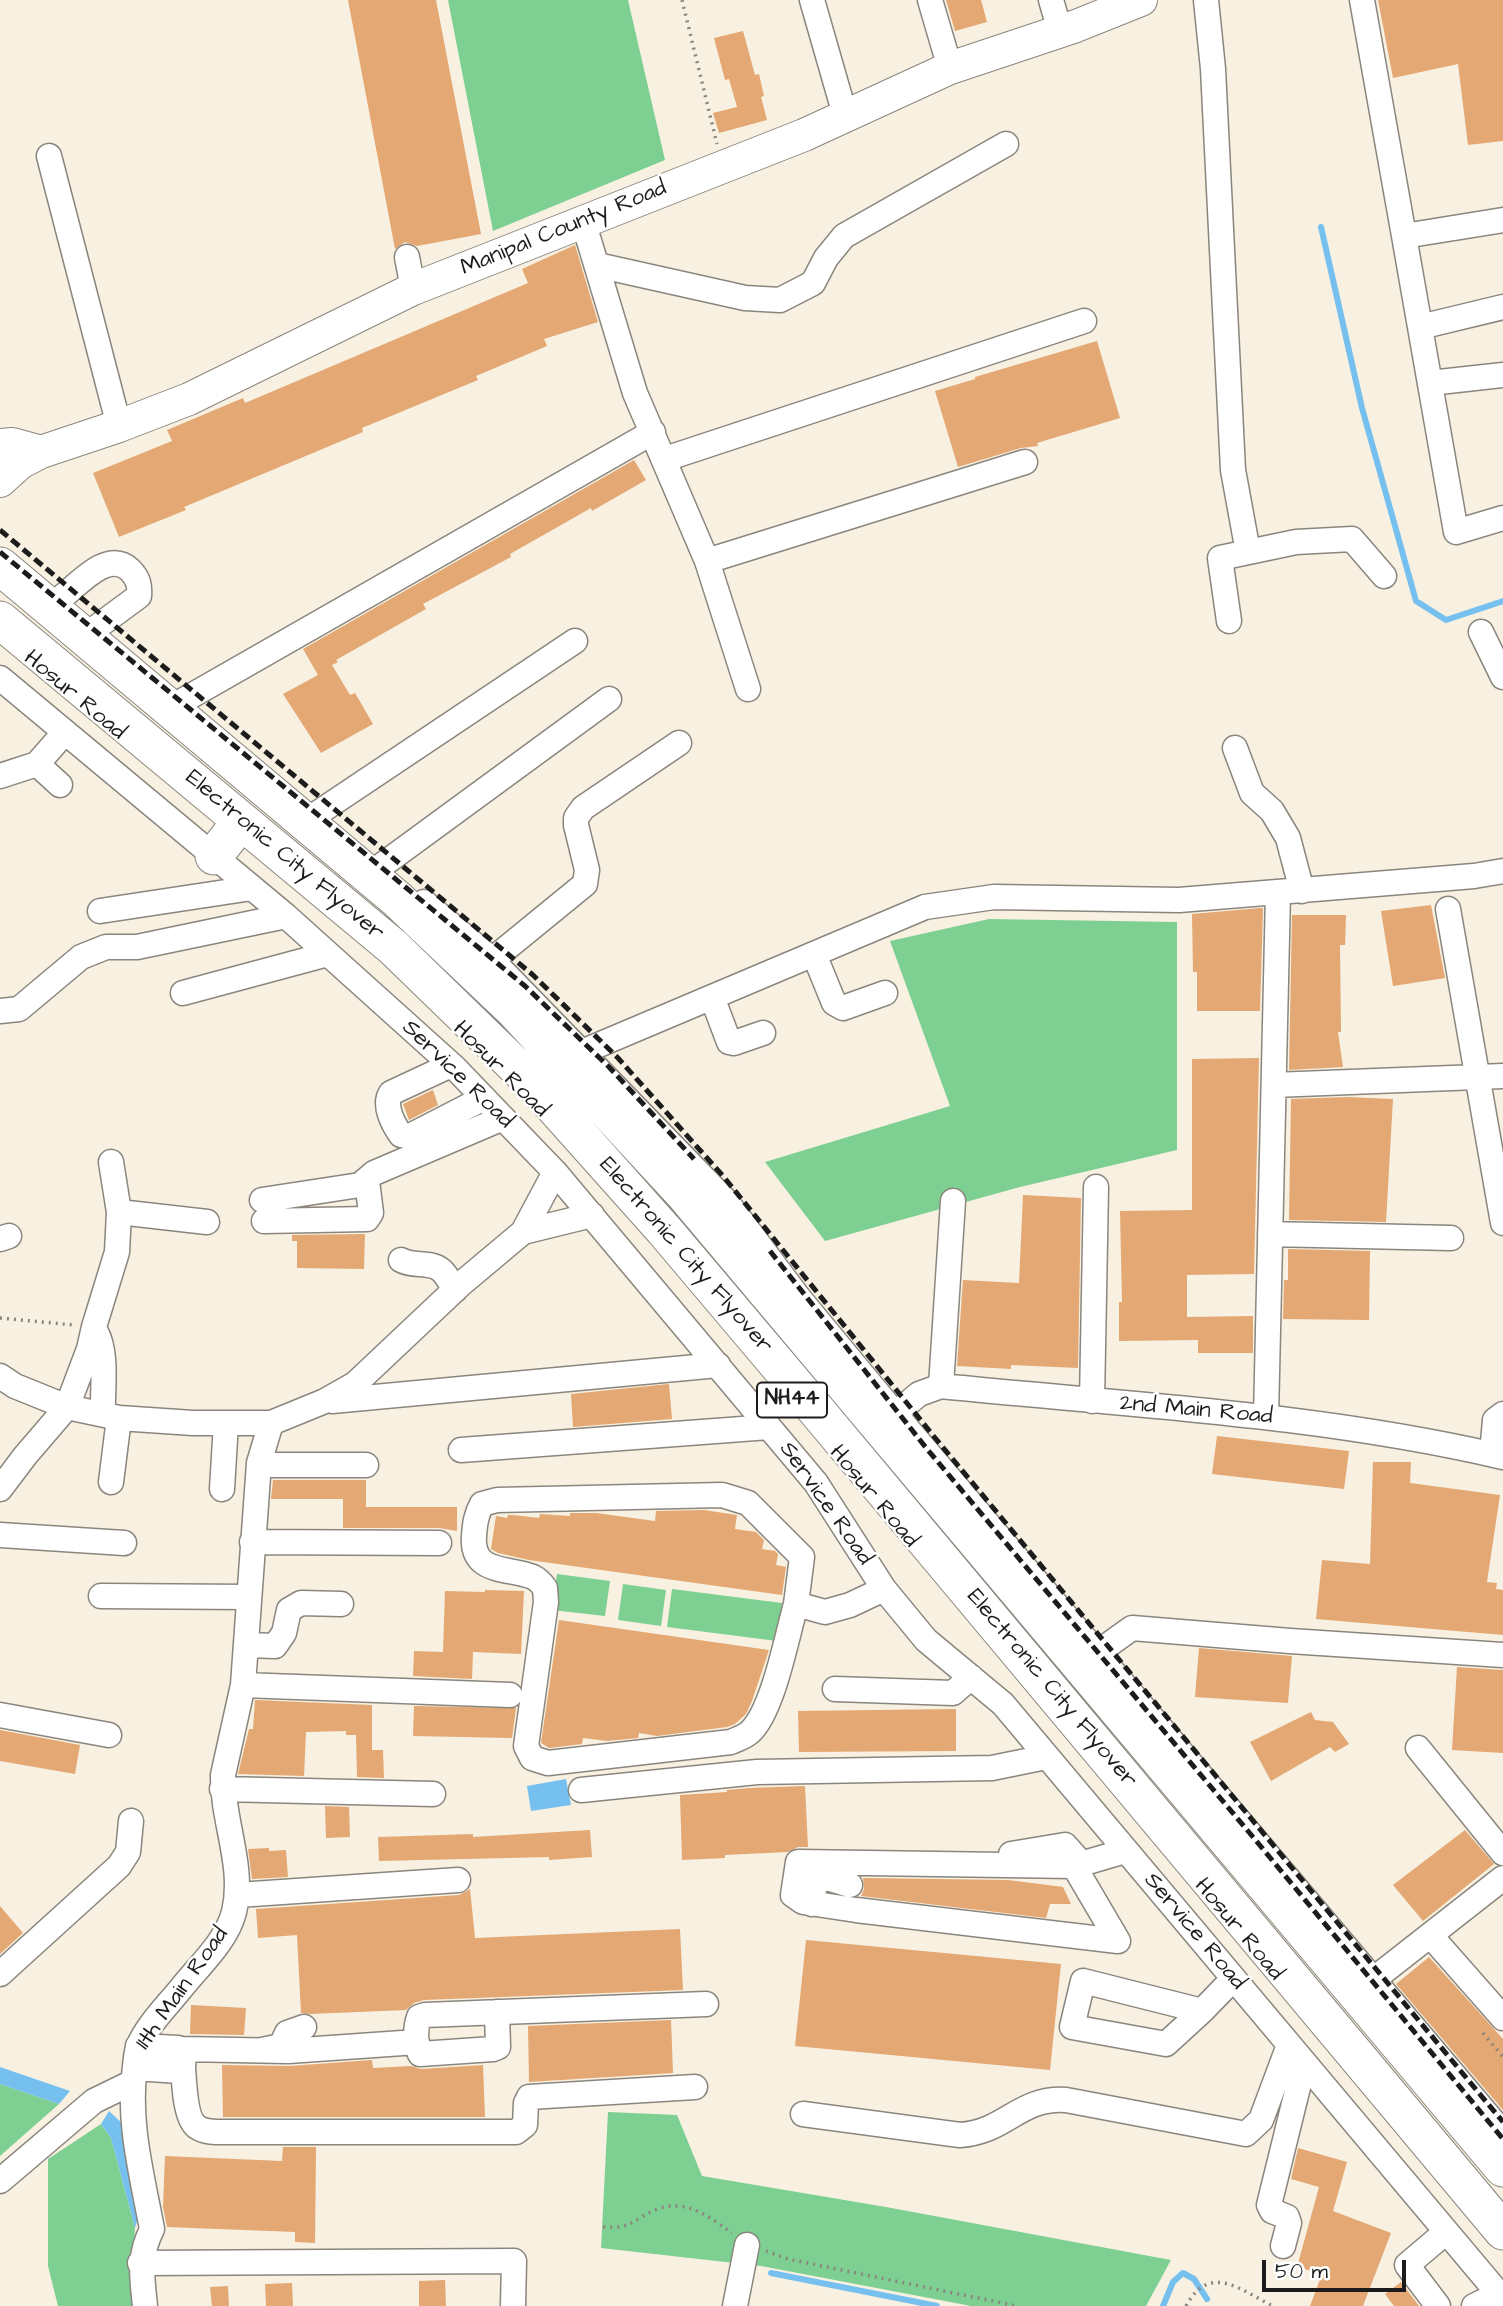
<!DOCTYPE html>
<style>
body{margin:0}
#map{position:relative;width:1503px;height:2306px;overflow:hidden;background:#f8f0e1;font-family:"Architects Daughter",sans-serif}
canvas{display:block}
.scale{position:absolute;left:1262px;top:2260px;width:144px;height:32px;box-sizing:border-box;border:4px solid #1c1c1c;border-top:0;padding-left:9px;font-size:21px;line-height:24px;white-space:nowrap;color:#1c1c1c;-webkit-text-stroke:5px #fff;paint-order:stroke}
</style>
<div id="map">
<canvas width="1503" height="2306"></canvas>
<div class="scale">50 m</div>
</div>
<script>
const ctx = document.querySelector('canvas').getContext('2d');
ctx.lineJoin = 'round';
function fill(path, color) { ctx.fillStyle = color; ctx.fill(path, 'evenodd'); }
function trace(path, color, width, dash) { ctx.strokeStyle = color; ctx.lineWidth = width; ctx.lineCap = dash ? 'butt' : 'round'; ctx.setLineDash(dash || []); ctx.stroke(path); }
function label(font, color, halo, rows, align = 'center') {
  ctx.font = font + ' "Architects Daughter",sans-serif'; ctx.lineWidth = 5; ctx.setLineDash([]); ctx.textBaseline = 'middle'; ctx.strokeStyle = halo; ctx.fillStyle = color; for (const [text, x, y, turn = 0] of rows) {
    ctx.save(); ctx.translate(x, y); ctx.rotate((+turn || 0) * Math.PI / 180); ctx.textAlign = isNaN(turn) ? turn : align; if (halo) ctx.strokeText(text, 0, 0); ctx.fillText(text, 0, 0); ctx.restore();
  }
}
fill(new Path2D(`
 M448 0H628L665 160 493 231Z
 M989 919 1177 922V1150L1020 1187 825 1241 765 1162 950 1106 890 941Z
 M557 1574 610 1581 605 1616 552 1610Z
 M623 1584 666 1590 661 1626 618 1620Z
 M672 1589 782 1603 777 1641 667 1627Z
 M0 2084 59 2104 0 2156Z
 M608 2112 677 2115 702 2176 886 2207 1171 2260 1146 2306H971L761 2266 601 2248Z
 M101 2124 111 2138 135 2228 131 2290 132 2306H58L48 2266V2159Z`), '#7ed092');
fill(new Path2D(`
 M566 1779 571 1805 531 1811 527 1786Z
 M0 2067 70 2091 59 2104 0 2084Z
 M109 2111 123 2124 143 2202 135 2228 111 2138 101 2124Z`), '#76c0ef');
trace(new Path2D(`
 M1321 227 1362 408 1416 601 1446 620 1503 601
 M771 2273 937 2306
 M1163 2306 1173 2282 1183 2273 1194 2279 1207 2299`), '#76c0ef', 6);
fill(new Path2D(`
 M348 0H436L481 234 417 246 405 242 395 249Z
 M946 0H981L987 22 955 31Z
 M1378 0H1503V141L1468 145 1458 64 1393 78Z
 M743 31 755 75 759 74 764 96 761 97 767 120 719 133 713 113 737 107 729 79 725 80 714 38Z
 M575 245 598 322 544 339 547 346 476 376 478 380 362 428 363 432 184 507 186 510 119 537 93 473 172 441 167 430 243 398 245 403 528 283 522 269Z
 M1097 341 1120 418 1037 443 1038 446 1021 448 958 467 935 391 975 379V377Z
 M634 460 646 480 592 511 591 508 510 554 511 557 423 604 426 609 336 660 338 662 332 665 350 695 355 693 373 724 321 753 283 694 318 675 303 649Z
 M1431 905 1445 978 1393 986 1381 911Z
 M1260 908H1263L1260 1011H1197V972H1193L1192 914Z
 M1292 915H1346L1345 945H1340L1341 1032H1338L1343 1067 1289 1070Z
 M1259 1058 1254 1274 1187 1275V1317L1253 1316V1353H1198V1340L1119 1341V1302H1122L1120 1211 1192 1210V1059Z
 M433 1090 438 1105 409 1120 403 1104Z
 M1346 1097 1393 1099 1386 1222 1289 1220 1291 1099Z
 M1023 1195 1081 1198 1078 1368 1011 1365V1369L957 1366 963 1280 1019 1283Z
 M365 1234 364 1269 297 1268V1241H292V1235Z
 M1288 1249 1370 1251 1369 1320 1283 1319 1284 1280H1288Z
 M669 1384 672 1419 573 1427 571 1394Z
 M1217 1436 1349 1451 1344 1489 1212 1474Z
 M1373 1462H1411L1410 1483 1500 1495 1487 1582 1497 1583 1496 1589 1503 1590V1635L1316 1619 1322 1560 1370 1564Z
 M273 1480H366V1507H457V1531L439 1528H343V1499H271Z
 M704 1510 737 1515 735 1529 756 1532 764 1540 762 1549 775 1551 778 1554 776 1565 786 1567 782 1595 529 1560 498 1553 491 1549 496 1516 507 1518 508 1515H513L539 1518 540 1514 570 1516V1513H596L655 1521 656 1511Z
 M485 1590 524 1591 521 1654 473 1652 472 1679 413 1676 414 1651 443 1652 445 1591 485 1592Z
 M559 1620 769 1650 752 1701 746 1714 735 1724 727 1727 657 1736 639 1733 638 1738 607 1741 583 1738 582 1744 549 1748 541 1743Z
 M1199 1648 1292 1656 1288 1703 1195 1697Z
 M1457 1667 1503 1670V1753L1452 1750Z
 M255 1700 372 1705V1750H383L384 1778 357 1777 356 1735H346V1731L306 1732 304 1776 238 1774 249 1729H253Z
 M414 1706 516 1708 512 1738 413 1736Z
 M956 1709V1751L799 1752 798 1711Z
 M1311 1712 1315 1720 1333 1722 1349 1744 1335 1752 1330 1747 1271 1781 1250 1742Z
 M0 1730 80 1745 75 1774 0 1761Z
 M805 1786 808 1847H798L788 1852 725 1855V1858L682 1860 680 1795 727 1792V1790L749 1788Z
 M325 1806 349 1807 350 1837 326 1838Z
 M590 1830 592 1857 549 1860V1857L379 1861 378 1837 473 1834V1837Z
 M1465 1830 1494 1864 1423 1921 1393 1885Z
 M269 1848V1851L286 1850 288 1877 252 1879 248 1849Z
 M863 1878 1008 1880 1063 1887 1071 1904H1050L1046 1918 861 1896 864 1889Z
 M470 1889 475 1938 680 1929 683 1990 424 2000 414 2003 406 2010 310 2014 301 2013 297 1935 258 1938 256 1909 459 1895Z
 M0 1906 23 1933 0 1954Z
 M806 1940 1061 1964 1050 2070 795 2046Z
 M1429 1957 1503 2039V2110L1396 1984Z
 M191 2005 246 2008 244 2035 190 2034Z
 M671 2020 673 2073 529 2082 528 2026Z
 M372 2060 373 2068 411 2066 421 2069 483 2065 485 2117H223L222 2065 289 2066Z
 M283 2147H316L315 2243 295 2242V2232L167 2227 163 2207 165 2156 282 2161Z
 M1298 2148 1347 2162 1333 2211 1391 2233 1363 2306H1310L1322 2274 1297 2267 1319 2187 1291 2179Z
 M445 2280 446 2306H419V2281Z
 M1401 2282 1419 2306H1394L1385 2294Z
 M292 2283 293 2306H266L265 2284Z
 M228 2286 229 2306H212L210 2287Z`), '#e3a873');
const minor = new Path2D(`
 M812 0 845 115
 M930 0 950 68
 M1051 0 1060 31
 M1206 0 1213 69 1233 470 1248 552
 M1362 0 1404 236 1503 220
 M49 156 119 426
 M583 221 635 393 707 561 748 689
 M1404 236 1456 532 1503 518
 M407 257 413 289
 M597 265 745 298 780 300 813 283 826 258 844 236 1006 144
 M1420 327 1503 307
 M1430 383 1503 375
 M665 459 1084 321
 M707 561 1025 462
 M62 597C79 584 108 549 130 570 138 578 140 585 139 596L97 627
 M1229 621 1220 558 1296 542 1352 539 1384 576
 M1481 632 1503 677
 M0 678 286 916 455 1068 555 1172 816 1483 884 1589 926 1640 1003 1704 1503 2299
 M184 700 653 432
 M1235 748 1252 793 1272 811 1288 838 1302 891
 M37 764 60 785
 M0 776 37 764 65 732
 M318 813 575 641
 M381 866 609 699
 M424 902 489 957 727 1202 799 1298 895 1414 1503 2133
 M1448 909 1503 1223
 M100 911 252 888
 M814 954 834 1003 843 1008 885 993
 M492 960 585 884 587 870 576 825V818L583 808 679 743
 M183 993 328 954
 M712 997 729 1042 734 1043 763 1033
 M0 1011 19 1009 81 957 106 947H137L286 916
 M582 1052 925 907 994 897 1179 900 1474 876 1503 871
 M451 1065 391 1093C383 1105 393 1124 401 1135L410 1136 484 1098
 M1274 1085 1503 1076
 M262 1200 360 1185 374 1173 503 1118
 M119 1212 207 1222
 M264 1221 367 1219 371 1213 367 1181
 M523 1232 592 1215
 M1270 1234 1451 1238
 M0 1239 9 1236
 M401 1260C413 1267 430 1261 441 1270 447 1275 451 1284 455 1290
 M96 1332C108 1354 102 1390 103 1414
 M0 1376 15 1386 67 1407 119 1418 193 1423H271L325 1401 355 1384 461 1284 523 1232 555 1172
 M941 1386 953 1201
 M332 1401 718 1365
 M1092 1401 1096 1187
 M895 1414 919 1394 941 1386C1129 1405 1319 1414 1503 1457
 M1266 1417 1278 893
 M461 1450 769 1427
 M1492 1454 1495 1420 1503 1414
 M259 1465H366
 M111 1482 119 1418
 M0 1489 25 1456 67 1407 89 1349 94 1327 117 1252 119 1212 111 1162
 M222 1489 226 1423
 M0 1535 124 1543
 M252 1542 439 1543
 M101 1596 249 1597
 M796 1604C787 1636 773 1711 750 1732 745 1737 737 1739 731 1742L548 1763 532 1758 526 1746 546 1602 545 1588C542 1584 537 1579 533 1577 509 1567 471 1575 474 1536 475 1523 476 1515 482 1504L497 1500 722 1495 748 1503 802 1557 796 1604 825 1612 850 1605 884 1589
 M246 1645 275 1646 284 1633 289 1610 301 1603 341 1604
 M1097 1653 1132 1628 1290 1641 1503 1655
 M243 1685 510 1695
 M835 1689 953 1693 971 1677
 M0 1715 109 1735
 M1418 1748 1503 1853
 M222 1789 433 1794
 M581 1790 757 1772 992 1768 1046 1757
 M1011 1854 1065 1845 1082 1864
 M1074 1866 1118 1941 856 1910 803 1902 793 1895 798 1862 1074 1866 1125 1851
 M238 1895 458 1880
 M812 1904 815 1882 827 1878 850 1885
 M1430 1935 1503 2018
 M0 1974 119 1866 128 1852 131 1821
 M1360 1990 1503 1878
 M1202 2011 1166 2044 1072 2027 1083 1981 1202 2011 1233 1979
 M497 2012 498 2047 493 2049 420 2054C415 2044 415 2028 419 2017L425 2015 706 2004
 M181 2049 288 2051 417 2042
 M262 2050 281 2046 287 2033 304 2027
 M183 2067C184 2081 185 2119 197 2127 205 2133 220 2132 230 2132H516L525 2125 526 2103 529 2097 695 2087
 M135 2068 179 2071 183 2067 184 2054 178 2048 138 2046
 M803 2114 960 2135C1006 2132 1019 2097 1066 2100L1246 2134 1261 2120 1289 2045
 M0 2181 94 2101 133 2082
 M1283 2246 1289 2223 1287 2217 1272 2211 1269 2205 1304 2063
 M140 2263 514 2261 513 2306
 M145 2306C142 2276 138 2257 152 2229 142 2175 127 2121 135 2066 136 2059 136 2051 139 2045 148 2024 169 2004 183 1986 201 1964 227 1940 234 1912 245 1866 222 1821 223 1775L243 1685 259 1463 271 1423
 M735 2306 747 2245
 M1438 2306 1407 2265 1446 2232
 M1474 2306 1498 2294`);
const major = new Path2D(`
 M0 445 12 444 41 452
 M0 481 20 463 41 452 119 426 189 399 413 289 804 135 950 68 1076 26 1141 0`);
const highway = new Path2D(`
 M0 566 397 899 513 1009 686 1196 1503 2168
 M0 620 393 947 531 1081 664 1230 817 1411 1503 2231
 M214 856 235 829`);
trace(minor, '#8a867e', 27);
trace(major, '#8a867e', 34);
trace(highway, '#8a867e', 39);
trace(new Path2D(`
 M682 0 717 144
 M0 1318 74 1325
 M1483 2033 1503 2057
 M603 2227C635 2229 633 2218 658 2209 686 2198 711 2218 732 2233
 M766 2251 788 2259 1017 2306
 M1186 2306C1210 2262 1240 2290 1273 2306`), '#8a867e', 3.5, [2, 5]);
trace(minor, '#fff', 24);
trace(major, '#fff', 32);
trace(highway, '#fff', 37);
trace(new Path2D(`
 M0 530 533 975 618 1058 723 1176 936 1439 1503 2122
 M0 552 525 986 609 1067 694 1159
 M770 1251 927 1449 1253 1837 1503 2139`), '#1c1c1c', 5, [10, 5]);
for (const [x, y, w] of [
 [792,1400,70]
]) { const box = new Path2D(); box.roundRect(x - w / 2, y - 17.5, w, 35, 5); ctx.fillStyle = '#fff'; ctx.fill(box); trace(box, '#1c1c1c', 2); }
label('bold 21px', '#1c1c1c', null, [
 ["NH44",792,1400]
]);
label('23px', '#1c1c1c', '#fff', [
 ["Manipal County Road",564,229,-22],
 ["Hosur Road",74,696,40],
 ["Electronic City Flyover",284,856,40],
 ["Hosur Road",500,1070,45],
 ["Service Road",457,1075,44],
 ["Electronic City Flyover",685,1256,49],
 ["2nd Main Road",1196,1411,5],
 ["Hosur Road",873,1497,50],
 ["Service Road",825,1504,55],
 ["Electronic City Flyover",1051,1689,50],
 ["Hosur Road",1238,1930,50],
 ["Service Road",1194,1932,50],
 ["11th Main Road",183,1989,-55]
]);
</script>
